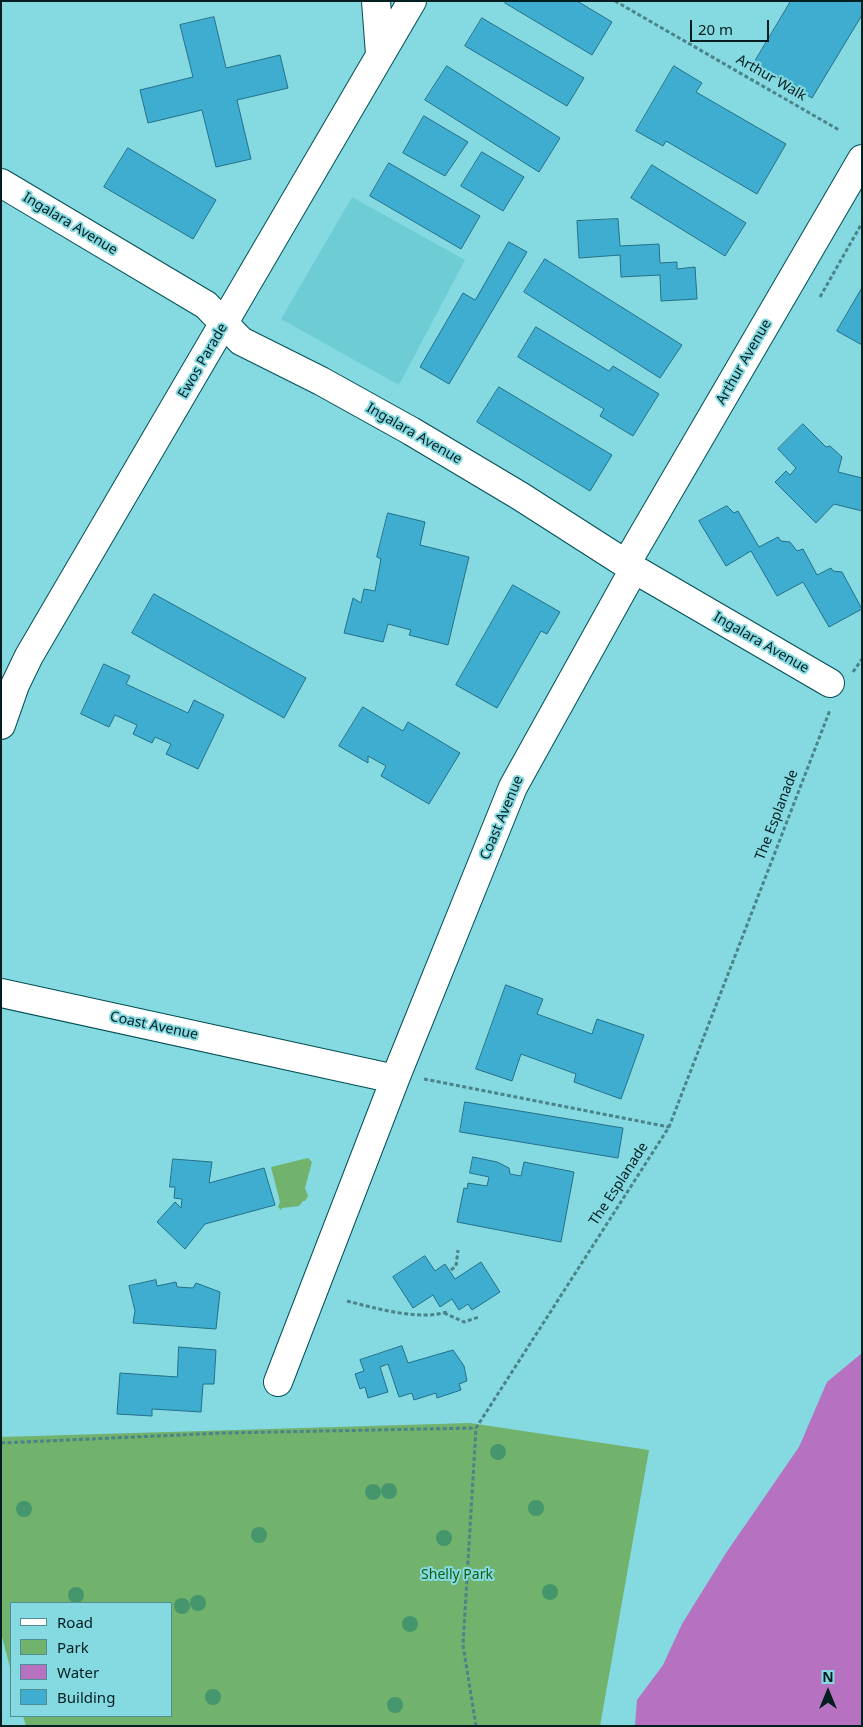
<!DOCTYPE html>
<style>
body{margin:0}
#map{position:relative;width:863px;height:1727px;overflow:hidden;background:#85d9e0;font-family:"Noto Sans",sans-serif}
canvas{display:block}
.frame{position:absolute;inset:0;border:2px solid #031e20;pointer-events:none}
.legend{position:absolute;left:10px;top:1602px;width:162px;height:115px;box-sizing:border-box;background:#85d9e0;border:1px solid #518e93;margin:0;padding:6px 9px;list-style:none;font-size:15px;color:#031e20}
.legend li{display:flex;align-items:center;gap:10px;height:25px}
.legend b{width:25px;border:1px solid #518e93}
.north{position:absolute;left:803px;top:1667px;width:50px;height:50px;-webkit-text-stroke:4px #85d9e0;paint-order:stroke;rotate:0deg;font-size:14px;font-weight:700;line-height:20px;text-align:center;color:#031e20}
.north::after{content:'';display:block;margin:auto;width:18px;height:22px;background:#031e20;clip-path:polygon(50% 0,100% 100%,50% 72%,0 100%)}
.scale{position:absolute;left:690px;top:20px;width:79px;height:22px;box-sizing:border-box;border:2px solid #031e20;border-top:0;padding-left:6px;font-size:15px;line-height:18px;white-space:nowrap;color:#031e20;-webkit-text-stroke:4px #85d9e0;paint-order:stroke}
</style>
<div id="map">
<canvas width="863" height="1727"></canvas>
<div class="frame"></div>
<ul class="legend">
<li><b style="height:6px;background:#fff"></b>Road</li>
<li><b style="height:14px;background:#71b26c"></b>Park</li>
<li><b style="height:14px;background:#b671c0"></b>Water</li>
<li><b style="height:14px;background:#3fadcf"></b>Building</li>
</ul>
<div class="north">N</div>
<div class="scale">20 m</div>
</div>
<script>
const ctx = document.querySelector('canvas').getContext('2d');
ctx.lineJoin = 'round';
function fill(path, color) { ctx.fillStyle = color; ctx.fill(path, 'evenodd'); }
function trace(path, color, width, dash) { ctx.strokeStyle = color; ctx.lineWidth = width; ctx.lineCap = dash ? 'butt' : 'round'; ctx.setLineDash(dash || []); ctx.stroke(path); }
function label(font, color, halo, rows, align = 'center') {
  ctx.font = font + ' "Noto Sans",sans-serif'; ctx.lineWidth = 4; ctx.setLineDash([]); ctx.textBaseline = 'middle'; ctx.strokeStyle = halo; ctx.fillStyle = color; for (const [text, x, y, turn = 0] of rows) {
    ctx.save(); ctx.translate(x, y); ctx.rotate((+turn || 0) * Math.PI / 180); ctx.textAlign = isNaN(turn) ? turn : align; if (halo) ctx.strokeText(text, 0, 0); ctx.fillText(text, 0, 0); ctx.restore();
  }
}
fill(new Path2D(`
 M352 197 465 260 399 385 281 319Z`), '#6ecdd4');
fill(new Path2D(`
 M308 1158 312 1162 305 1188 308 1196 305 1201H303L299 1206 282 1208 281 1210 278 1207 280 1202 271 1167Z
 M470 1423 649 1450 600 1726H26L23 1716H171V1603H11V1671L1 1633V1437Z`), '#71b26c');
fill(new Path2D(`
 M862 1353V1726H635L637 1700 663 1665 682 1624 726 1553 799 1447 827 1382Z`), '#b671c0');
const building = new Path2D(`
 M507 1H577L612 22 592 55 505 3Z
 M791 1H862V15L812 98 754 63Z
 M214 17 226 68 280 55 288 88 237 100 251 159 216 167 202 110 148 123 140 90 193 77 180 25Z
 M482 18 584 78 567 106 465 46Z
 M447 66 560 138 539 172 425 100Z
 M674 66 702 83 696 92 786 144 757 194 666 141 663 146 636 131Z
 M424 116 468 142 445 176 403 153Z
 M128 148 216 200 193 239 104 187Z
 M482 152 524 177 503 211 461 186Z
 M389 163 480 216 461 249 370 196Z
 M652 165 746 223 725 256 631 198Z
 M618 219 620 246 659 244 660 263 677 262V269L695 267 697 299 661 301 660 275 621 277 620 255 579 258 577 221Z
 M509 242 527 252 449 384 420 367 463 293 475 300Z
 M545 259 682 345 660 378 524 292Z
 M862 288V345L837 331Z
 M536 327 609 371 613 366 659 394 633 436 600 416 604 409 518 357Z
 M499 387 612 455 590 491 477 422Z
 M803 424 826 447 830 446 842 457 838 472 862 478V511L834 504 816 523 775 482 786 471 790 475 796 468 778 449Z
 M727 506 734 513 738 511 759 547 778 537 781 541 790 542 797 551 803 549 817 575 831 568 833 571 842 572 862 609 829 627 803 582 777 596 751 551 726 566 699 521Z
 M388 513 425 522 420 545 469 557 448 645 409 635 411 630 388 624 383 642 344 633 353 598 361 603 364 589 375 591 381 559 377 557Z
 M513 585 560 612 547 634 541 631 497 708 456 685Z
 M154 594 306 678 284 718 132 633Z
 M104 664 130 676 126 684 188 713 194 700 224 715 198 769 166 754 171 744 155 737 152 743 133 734 137 725 115 715 109 727 81 714Z
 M363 707 403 731 408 722 460 753 429 804 381 776 386 766 368 756V763L339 746Z
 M506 985 543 999 537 1014 592 1034 597 1019 644 1035 621 1099 574 1082 576 1074 521 1054 512 1081 476 1069Z
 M465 1102 623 1128 618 1158 460 1132Z
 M473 1157 497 1162 509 1168 510 1174 521 1176 524 1162 574 1172 561 1242 457 1222 464 1188 467 1189 468 1183 487 1186 489 1177 470 1173Z
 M173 1159 212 1162 209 1183 264 1168 275 1205 205 1224 185 1249 157 1222 175 1202 181 1208 182 1199 174 1198 175 1187H170Z
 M425 1256 435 1271 445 1264 455 1279 481 1262 500 1292 472 1310 468 1304 459 1310 452 1299 440 1307 433 1295 413 1308 393 1277Z
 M156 1280 157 1286 176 1282 177 1287 193 1288 196 1283 220 1292 216 1329 133 1323 135 1311 129 1286Z
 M402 1346 408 1363 453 1350 464 1366 467 1381 459 1384 461 1390 437 1398 436 1393 414 1400 412 1393 399 1397 388 1364 380 1367 388 1392 368 1398 365 1387 360 1389 355 1374 364 1371 360 1360Z
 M179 1347 216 1350 214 1384H203L201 1412 152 1409V1416L117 1414 120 1373 177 1377Z`);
fill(building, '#3fadcf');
trace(building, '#227189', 1);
const minor = new Path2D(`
 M376 1 380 54
 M1 183 206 305 241 341 321 381 411 431 520 496 634 569 830 683
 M626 564 862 159
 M1 725 15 685 29 656 412 1
 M1 993 395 1079
 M278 1382 397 1074 513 787 634 569`);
trace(minor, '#004f54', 30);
trace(new Path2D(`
 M615 1 839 130
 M820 297 862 223
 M853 672 862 659
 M424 1079 669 1127
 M451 1270 456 1266 458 1250
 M347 1301C375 1308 422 1322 449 1311
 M444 1313 464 1322 479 1317
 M1 1443 223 1433 476 1428
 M476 1726 463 1645 476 1428 669 1127 830 710`), '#4a8489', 3, [4, 2.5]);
trace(minor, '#fff', 28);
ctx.fillStyle = '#45966c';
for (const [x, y] of [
 [498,1452],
 [389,1491],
 [373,1492],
 [536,1508],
 [24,1509],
 [259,1535],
 [444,1538],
 [550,1592],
 [76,1595],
 [198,1603],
 [182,1606],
 [410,1624],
 [213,1697],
 [395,1705]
]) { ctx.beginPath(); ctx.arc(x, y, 8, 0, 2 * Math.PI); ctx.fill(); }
label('14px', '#031e20', '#85d9e0', [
 ["Arthur Walk",771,78,30],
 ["Ingalara Avenue",70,224,31],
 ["Ewos Parade",203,361,-60],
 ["Arthur Avenue",744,362,-60],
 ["Ingalara Avenue",414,434,30],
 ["Ingalara Avenue",761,643,30],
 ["The Esplanade",777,815,-69],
 ["Coast Avenue",502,818,-67],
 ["Coast Avenue",154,1026,12],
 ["The Esplanade",619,1184,-57]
]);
label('14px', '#105f0d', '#85d9e0', [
 ["Shelly Park",457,1575]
]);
</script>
